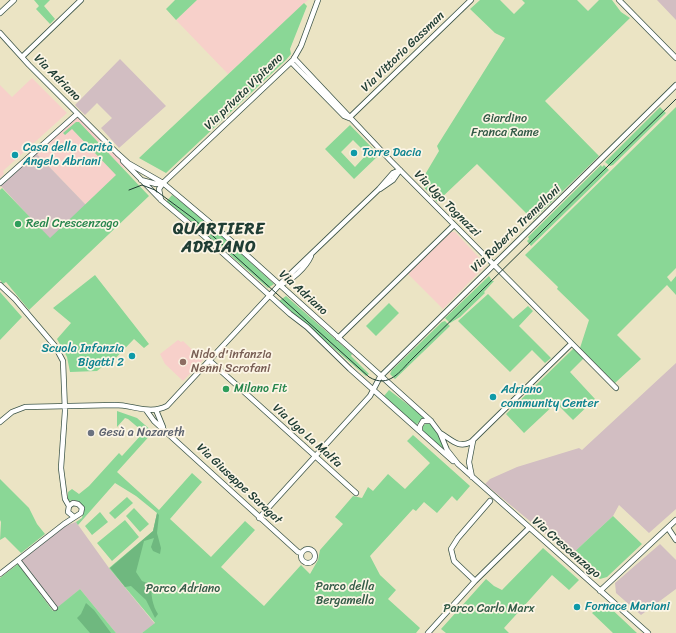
<!DOCTYPE html>
<meta charset="utf-8">
<style>
body{margin:0}
canvas{display:block;background:#ebe4c4}
</style>
<canvas width="676" height="633"></canvas>
<script>
const ctx = document.querySelector('canvas').getContext('2d');
ctx.lineJoin = 'round';
function fill(path, color) { ctx.fillStyle = color; ctx.fill(path, 'evenodd'); }
function trace(path, color, width, dash) { ctx.strokeStyle = color; ctx.lineWidth = width; ctx.lineCap = dash ? 'butt' : 'round'; ctx.setLineDash(dash || []); ctx.stroke(path); }
function label(font, color, halo, rows, align = 'center') {
  ctx.font = font + ' Sriracha,sans-serif'; ctx.lineWidth = 3.5; ctx.setLineDash([]); ctx.textBaseline = 'middle'; ctx.strokeStyle = halo; ctx.fillStyle = color; for (const [text, x, y, turn = 0] of rows) {
    ctx.save(); ctx.translate(x, y); ctx.rotate((+turn || 0) * Math.PI / 180); ctx.textAlign = isNaN(turn) ? turn : align; if (halo) ctx.strokeText(text, 0, 0); ctx.fillText(text, 0, 0); ctx.restore();
  }
}
fill(new Path2D(`
 M197 0H308L228 74 176 20Z
 M32 78 67 113 3 171 4 174 0 178V85L12 97Z
 M77 114 127 164 86 205 35 152Z
 M451 232H455L486 265 443 309 408 274Z
 M178 340 181 342 183 341 203 360 183 381 165 364 160 354Z`), '#f7d0ca');
fill(new Path2D(`
 M657 0H676V20Z
 M120 59 166 106 119 148 101 128 112 118 97 103 85 115 75 105Z
 M35 152 86 205 50 239 0 185V178L2 181Z
 M676 363V509L649 533 619 505 613 516 571 555 485 484 490 479 517 467 579 448 582 450Z
 M76 522 109 568 155 624 142 633H116L80 589 54 611 18 564V562L65 526Z
 M660 544 676 560V589L641 615 616 593 615 583Z`), '#d2bec2');
fill(new Path2D(`
 M34 0H50L44 6 55 19 50 24 36 9 39 6Z
 M175 0H197L176 20 166 9Z
 M480 0H500L514 14 525 3 522 0H577L588 11 599 0H612L621 12 630 18 545 101 599 156 533 220 477 164 437 202 420 183 439 151 437 146 505 38 495 33 470 9Z
 M304 3 307 6 290 49 291 54 286 60 166 173 139 158Z
 M660 107 666 113 613 165 610 166 605 162Z
 M676 107V268L667 277 671 282 676 276V295L667 285 617 335 641 359 615 383 580 348 589 320 557 289 558 287 525 255Z
 M76 122H79L149 196 29 310 6 282 3 284 0 280V190L2 188 50 238 116 175 72 129 65 135 63 133Z
 M350 125 379 155 354 179 325 149ZM353 140 367 154 355 167 341 152Z
 M601 165 602 167 604 165 609 170 531 246 527 241 529 239 528 237Z
 M172 195 202 218 274 284 268 288 196 225 166 202Z
 M95 275 149 344 144 348 134 339 107 367H102L97 371 70 372 67 357 57 339 71 323 53 308Z
 M489 276 492 281H494L484 292 485 293 460 317 450 323 445 318Z
 M0 292 22 317 0 340Z
 M488 294 513 319 528 306 533 311 519 326 551 358 545 363 532 350 510 372 458 321Z
 M286 296 352 354 351 356 369 374 366 376 279 301Z
 M389 303 399 313 376 336 366 326Z
 M445 321 450 326 395 379 390 374 392 370 442 322Z
 M575 347 584 358 570 372 595 399 573 420 556 403 524 433 506 414Z
 M389 390 424 417 416 425 384 396Z
 M117 411 137 418 153 432 117 472 159 510 192 473 202 482 170 519 211 557 245 521 255 530 221 567 264 606 301 565 310 574 318 560 320 550 343 524 335 517 353 496 362 498 368 487 373 491 388 474 405 489 430 463 407 441 413 435 470 486 457 501 452 496 437 513 424 502 416 511 413 509 370 556 380 575 396 590 388 599 420 628 416 633H142L155 623 109 568 153 531 157 513 136 496 115 483 78 525 76 522 82 518 84 508C80 501 76 499 68 501V492L72 489 79 494 89 486 119 453 122 456 142 434 140 432 141 430 128 419 125 418 117 427Z
 M427 423H430L439 435 444 451 423 432V426Z
 M0 479 29 508 37 524 45 534 21 553 5 537 0 540 1 522 0 520Z
 M127 497 133 503 115 519 109 513Z
 M134 508 149 524 140 532 126 516Z
 M100 512 108 522 92 535 85 526Z
 M613 516 642 544 607 577 600 579 571 555Z
 M125 520 139 537 112 561 97 543Z
 M543 548 579 580 569 590 552 575 504 628 509 633H446L441 629 486 579 494 586 502 590Z
 M18 564 53 611 80 589 116 633H0V578Z
 M604 602 637 633H613L592 613Z`), '#8ad796');
fill(new Path2D(`
 M157 513 159 515 157 533 161 548 160 554 153 551 151 547 154 538 144 541 136 572 142 581 152 585C150 593 153 607 158 614L155 618 146 600 131 586 125 587 110 568 153 531Z
 M86 603 94 610 111 633H90L77 618 81 614Z`), '#6fb87f');
const minor = new Path2D(`
 M619 0 676 58
 M0 13 14 0
 M0 33 29 65 117 153 128 163 163 183 220 231 431 421 440 433 447 450 458 464 648 633
 M22 57 81 0
 M294 58 391 161 616 388
 M291 62 344 116 349 118
 M349 118 471 0
 M123 161 161 200 204 236 290 314 307 327 350 369 453 461
 M141 180 156 184 163 183
 M0 183 77 114
 M380 189 393 180 400 170
 M161 200 159 189 163 183 293 60 301 46 318 0
 M0 285 15 299 55 346 63 361 65 411 61 468 65 499 69 506 68 512 74 517
 M279 285C292 281 306 267 311 256
 M338 338 454 225
 M210 361 356 493
 M146 410 154 421 298 552 301 553
 M156 410 163 427
 M0 422 12 412 25 407 115 405C133 405 150 415 167 406L283 281 379 189 393 173 400 170
 M420 431V426L423 421H431
 M440 433C451 439 458 449 471 442L571 344
 M472 477 469 462 473 441
 M259 518 370 396 380 377 676 85
 M668 528 676 540
 M301 556a7 7 0 1 1 14 0a7 7 0 1 1-14 0Z
 M18 560 55 608
 M0 574 64 524 81 513 82 508 78 504 73 503 69 506
 M475 581 454 561 451 549 458 538 490 501
 M600 591 676 520
 M428 633 475 581 529 528`);
trace(minor, '#3e564a', 6);
trace(minor, '#fff', 4.5);
trace(new Path2D(`
 M129 190 142 185 155 190 194 219 369 377C389 389 400 371 412 359L676 99`), '#1f3d34', 1);
for (const [x, y, r, color] of [
 [354,153,4,"#0f9aa8"],
 [15,155,4,"#0f9aa8"],
 [18,224,4,"#2e9e5b"],
 [132,356,4,"#0f9aa8"],
 [183,362,4,"#8d6e63"],
 [226,389,4,"#2e9e5b"],
 [493,397,4,"#0f9aa8"],
 [91,433,4,"#6b7280"],
 [577,607,4,"#0f9aa8"]
]) { const dot = new Path2D(); dot.arc(x, y, r, 0, 2 * Math.PI); ctx.fillStyle = color; ctx.fill(dot); trace(dot, '#fcf5e5', 1.5); }
label('12px', '#1f3d34', '#fcf5e5', [
 ["Via Vittorio Gassman",403,52,-44],
 ["Via Adriano",57,78,45],
 ["Via privata Vipiteno",244,92,-44],
 ["Via Ugo Tognazzi",447,204,45],
 ["Via Roberto Tremelloni",516,229,-44],
 ["Via Adriano",303,293,42],
 ["Via Ugo La Malfa",307,436,42],
 ["Via Giuseppe Saragat",239,484,43],
 ["Via Crescenzago",566,548,41]
]);
label('12px', '#345c48', '#fcf5e5', [
 ["Giardino",505,119],
 ["Franca Rame",505,133],
 ["Parco della",345,587],
 ["Bergamella",345,601],
 ["Parco Adriano",183,589],
 ["Parco Carlo Marx",489,609]
]);
label('12px', '#0d838f', '#fcf5e5', [
 ["Casa della Carità",23,148],
 ["Angelo Abriani",23,162],
 ["Torre Dacia",362,153],
 ["Scuola Infanzia",124,349,"right"],
 ["Bigatti 2",124,363,"right"],
 ["Adriano",501,390],
 ["community Center",501,404],
 ["Fornace Mariani",585,607]
], 'left');
label('12px', '#27864d', '#fcf5e5', [
 ["Real Crescenzago",26,224],
 ["Milano Fit",234,389]
], 'left');
label('12px', '#785e54', '#fcf5e5', [
 ["Nido d'infanzia",191,355],
 ["Nenni Scrofani",191,369]
], 'left');
label('12px', '#5b616d', '#fcf5e5', [
 ["Gesù a Nazareth",99,433]
], 'left');
ctx.letterSpacing = '1px';
label('bold 16px', '#1f3d34', '#fcf5e5', [
 ["QUARTIERE",219,230],
 ["ADRIANO",219,248]
]);
ctx.letterSpacing = '0px';
</script>
